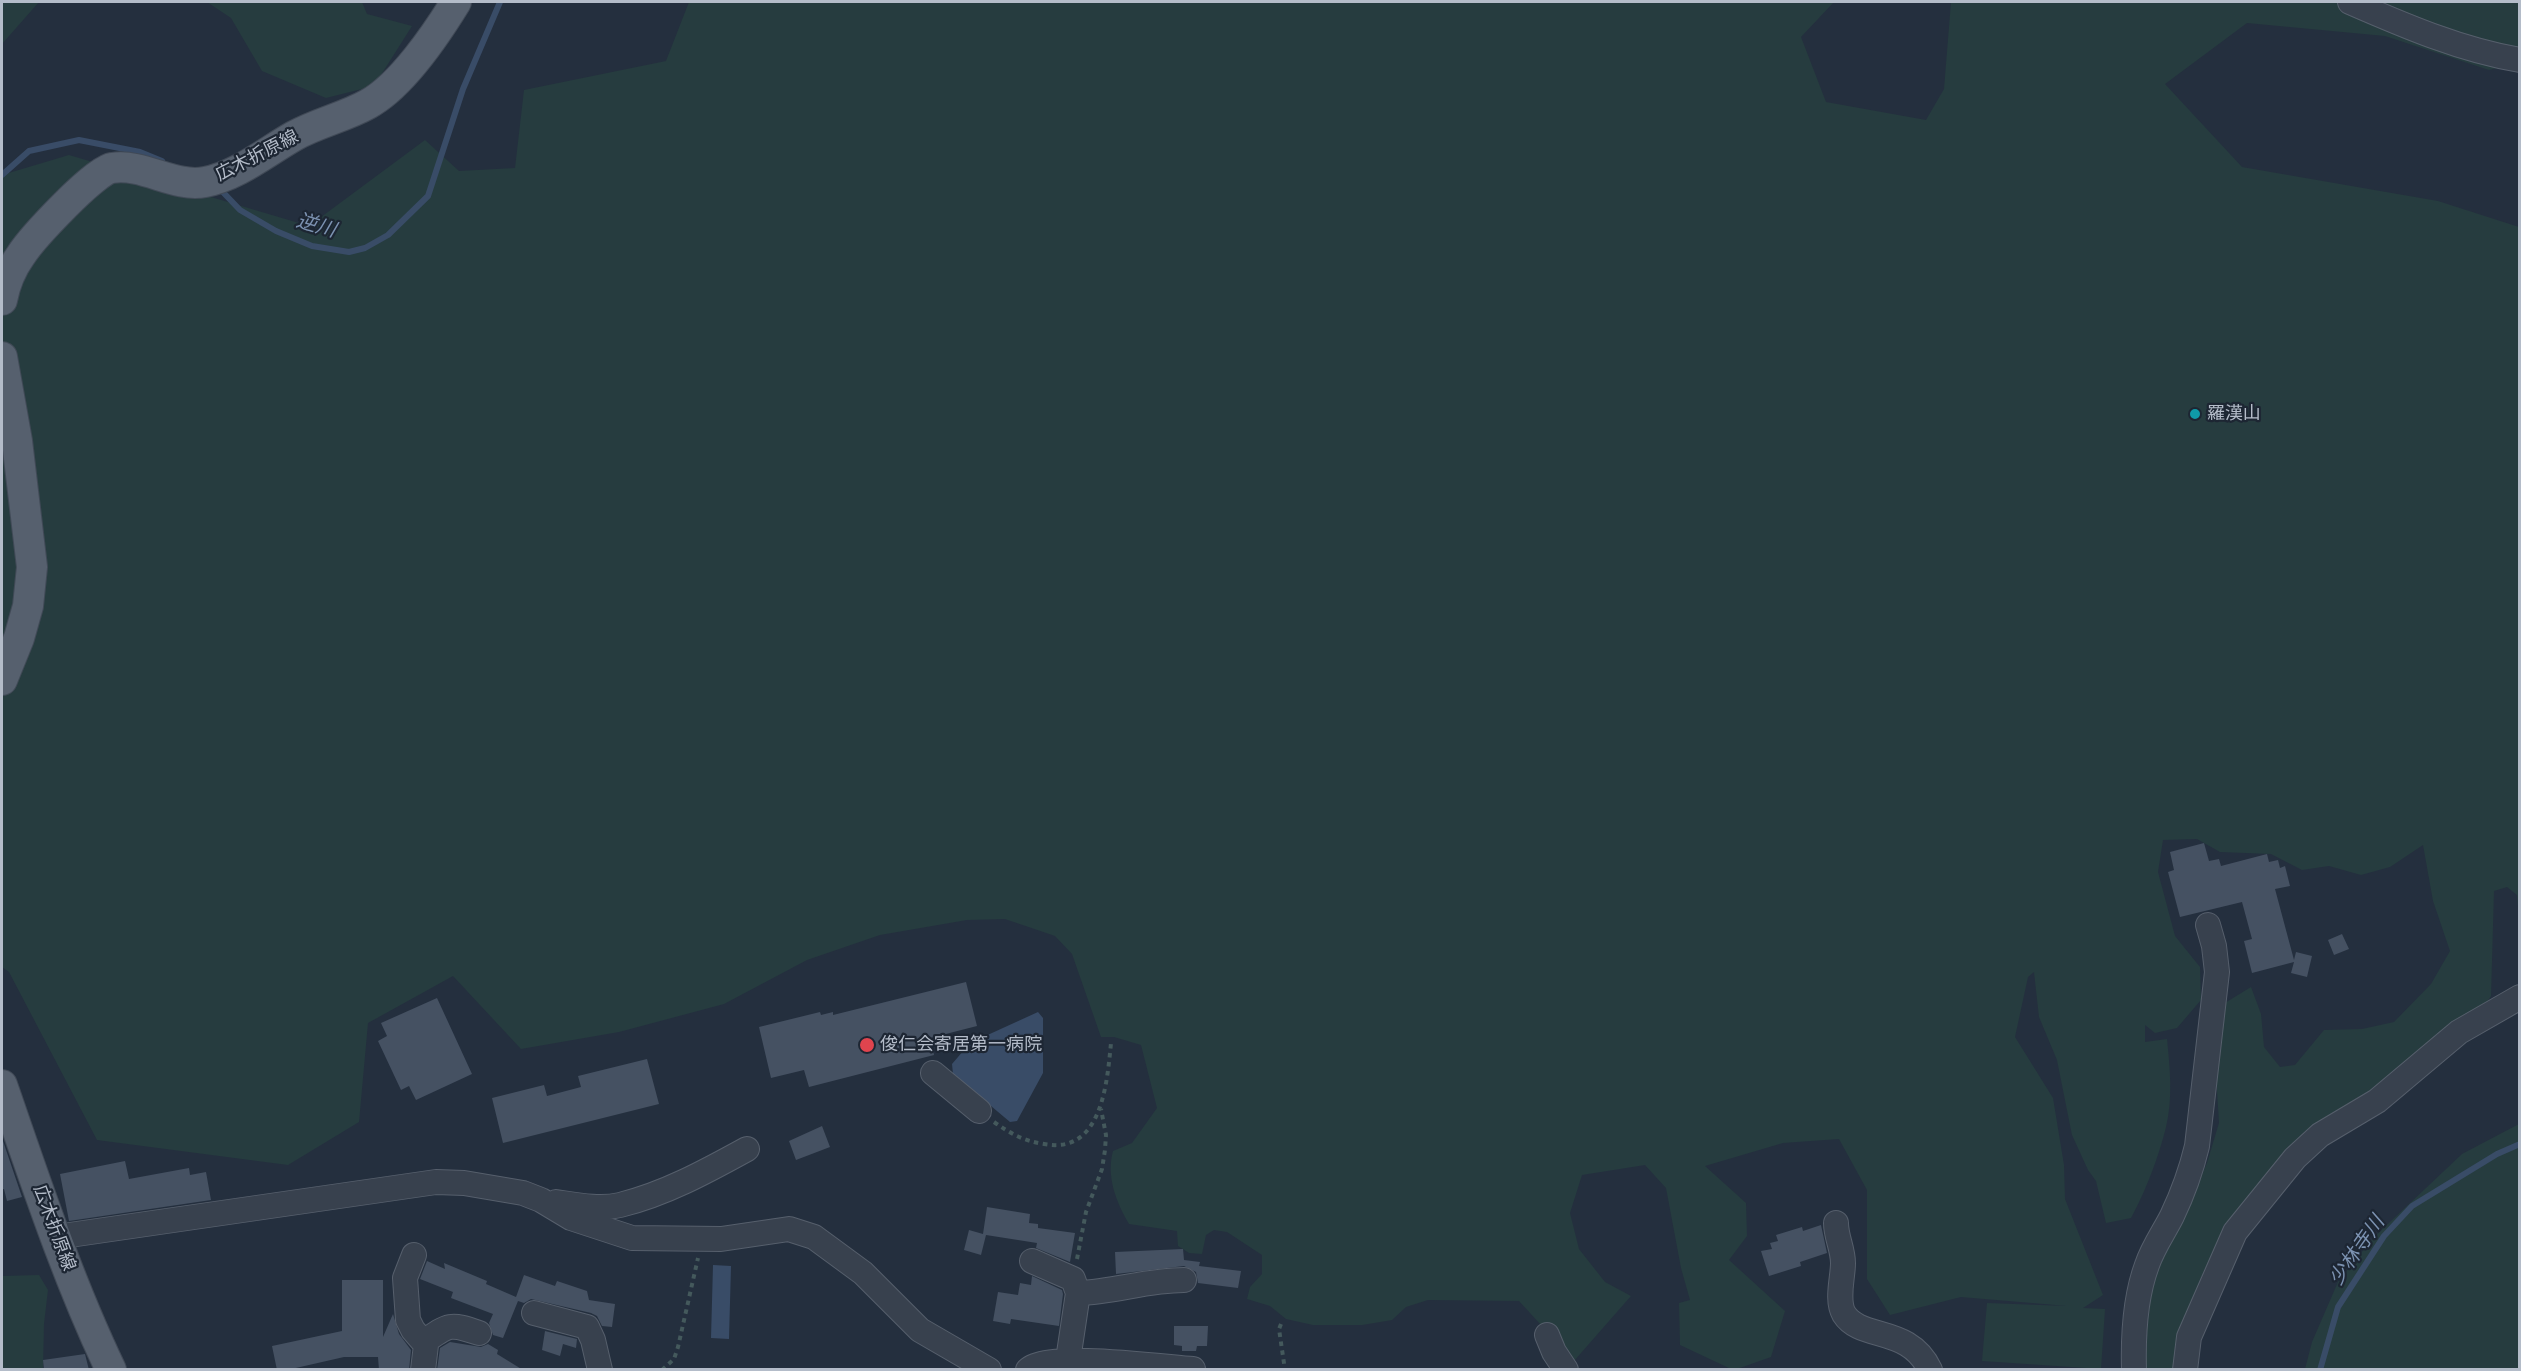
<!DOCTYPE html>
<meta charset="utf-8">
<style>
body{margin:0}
#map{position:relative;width:2521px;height:1371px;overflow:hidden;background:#242f3e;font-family:Karla,sans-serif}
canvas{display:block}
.frame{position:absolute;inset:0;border:3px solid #b4bcc9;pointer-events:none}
</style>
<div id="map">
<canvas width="2521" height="1371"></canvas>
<div class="frame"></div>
</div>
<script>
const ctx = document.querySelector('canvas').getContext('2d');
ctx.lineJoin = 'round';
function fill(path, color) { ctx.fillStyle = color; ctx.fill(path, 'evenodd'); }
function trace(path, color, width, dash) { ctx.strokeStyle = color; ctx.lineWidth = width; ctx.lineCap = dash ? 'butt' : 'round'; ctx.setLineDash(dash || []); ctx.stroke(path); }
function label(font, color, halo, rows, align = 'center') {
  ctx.font = font + ' Karla,"Noto Sans JP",sans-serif'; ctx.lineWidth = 4.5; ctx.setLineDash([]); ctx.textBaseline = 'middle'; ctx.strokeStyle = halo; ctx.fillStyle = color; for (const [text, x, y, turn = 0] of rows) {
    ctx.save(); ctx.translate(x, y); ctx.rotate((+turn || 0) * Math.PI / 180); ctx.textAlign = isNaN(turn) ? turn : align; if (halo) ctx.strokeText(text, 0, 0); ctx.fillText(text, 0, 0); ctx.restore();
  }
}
fill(new Path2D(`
 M2 2H39L2 44Z
 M207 2H362L367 14 412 26 374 86 326 98 262 71 231 18Z
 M689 2H1834L1801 37 1826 102 1926 120 1944 89 1951 2H2519V62L2489 70 2385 36 2247 23 2165 84 2242 167 2438 201 2519 227V919L2517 895 2507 887 2494 891 2491 996 2478 1015 2226 1231 2205 1269 2190 1306 2177 1369H2140L2151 1280 2186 1211 2207 1163 2219 1123 2216 1074 2220 1006 2251 987 2261 1014 2264 1047 2280 1067 2295 1065 2324 1030 2362 1029 2394 1022 2431 984 2450 951 2433 901 2423 845 2390 867 2361 875 2329 866 2302 870 2271 854 2220 852 2197 839 2163 840 2158 872 2175 936 2200 967 2201 1000 2177 1028 2155 1033 2145 1025V1042L2167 1039C2170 1068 2173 1099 2166 1127 2159 1156 2145 1193 2131 1218L2106 1223 2096 1181 2088 1170 2072 1135 2057 1060 2039 1017 2034 972 2028 977 2015 1037 2053 1098 2064 1165 2065 1199 2103 1295 2083 1308 2105 1309 2101 1369 1982 1361 1987 1303 2067 1306 1961 1297 1890 1315 1867 1279V1190L1839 1139 1783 1143 1705 1166 1746 1203 1747 1236 1729 1260 1785 1311 1771 1357 1737 1369H1731L1680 1345 1679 1303 1690 1300 1681 1268 1666 1188 1645 1165 1582 1175 1570 1213 1579 1249 1605 1282 1631 1296 1574 1361 1519 1301 1428 1300 1406 1307 1392 1320 1362 1325H1313L1286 1319 1270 1306 1247 1299 1250 1287 1262 1274V1255L1227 1232 1214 1230 1206 1235 1202 1254 1189 1253 1178 1246 1177 1231 1129 1224C1116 1202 1106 1176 1113 1151L1132 1143 1157 1108 1141 1045 1114 1037H1101L1072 954 1055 936 1005 919 967 920 880 935 807 960 724 1004 619 1032 521 1049 453 976 368 1023 359 1122 288 1165 97 1140 9 972 2 967V175L69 155 309 226 425 140 459 171 515 168 524 90 666 61Z
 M2519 1124V1369H2305L2312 1342 2338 1282 2373 1238 2462 1154Z
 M39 1275 48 1290 44 1324 43 1369 2 1370V1276Z`), '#263c3f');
fill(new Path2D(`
 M1038 1012 1043 1018V1073L1017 1121 1010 1122 953 1074 952 1064 970 1043Z
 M713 1265 731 1266 729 1339 711 1338Z`), '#394c67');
trace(new Path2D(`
 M2 175 29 151 79 140 140 152 162 161
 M219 188 240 210 276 231 312 246 349 252 365 248 388 235 428 196 463 89 500 2
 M2320 1370 2338 1307 2384 1236 2412 1206 2497 1154 2520 1144`), '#394c67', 6);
fill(new Path2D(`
 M2204 843 2209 861 2219 859 2221 866 2267 854 2269 862 2278 860 2280 868 2285 866 2290 886 2275 889 2294 960 2296 952 2312 956 2307 977 2291 973 2294 962 2252 973 2244 941 2252 939 2242 902 2180 917 2168 872 2174 870 2170 852Z
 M2342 934 2349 949 2334 955 2328 940Z
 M966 982 977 1026 930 1038 934 1055 809 1087 804 1070 771 1078 759 1027 820 1012 821 1015 833 1012V1015Z
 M437 998 472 1074 416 1100 409 1086 401 1090 378 1041 387 1036 381 1023Z
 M647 1059 659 1104 503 1143 492 1098 544 1085 547 1096 581 1087 578 1076Z
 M822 1126 830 1147 796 1160 789 1141Z
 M3 1141 22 1197 7 1201 4 1189H2Z
 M125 1161 129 1179 189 1168 190 1175 206 1172 211 1200 69 1221 60 1174Z
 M987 1207 1030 1214 1029 1223 1038 1224V1228L1075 1233 1070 1262 1036 1248 1037 1243 986 1235 981 1255 964 1250 969 1230 983 1234Z
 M1821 1225 1827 1253 1800 1262 1801 1266 1769 1276 1761 1251 1772 1249 1770 1243 1778 1241 1776 1235 1802 1227 1803 1231Z
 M1183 1249 1184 1260 1200 1262 1199 1266 1241 1271 1238 1288 1198 1283 1196 1272 1184 1266 1116 1274 1115 1252Z
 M427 1261 445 1269 444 1263 487 1281 486 1284 516 1297 524 1275 555 1286 557 1281 587 1291 589 1300 615 1304 612 1327 602 1326 597 1316 591 1313 531 1299 524 1303 518 1301 503 1338 493 1335 489 1323 493 1314 451 1298 453 1292 420 1279Z
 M1032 1276 1062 1290 1063 1294 1059 1326 1011 1319 1010 1324 993 1321 998 1292 1018 1295 1020 1283 1031 1285Z
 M342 1280H383V1337L393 1314 399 1334 411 1350 409 1370H379L378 1357H344L287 1370H277L272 1346 342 1331Z
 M1174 1326H1208L1207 1346H1197L1196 1351H1182V1346L1174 1345Z
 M545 1331 577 1339 576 1348 563 1344 560 1356 542 1350Z
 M450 1342 481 1347 488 1344 498 1350 497 1354 523 1370H437L440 1348Z
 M85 1354 89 1370H44L43 1360Z`), '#455162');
const minor = new Path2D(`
 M2350 2C2405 26 2461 50 2520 60
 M933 1073 979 1111
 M556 1202C576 1205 600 1210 620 1205 665 1194 707 1171 747 1149
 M1836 1223C1836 1237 1843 1249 1843 1263 1843 1278 1836 1300 1844 1314 1861 1341 1909 1325 1930 1370
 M56 1237 436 1182 464 1183 523 1193 541 1200 571 1218 632 1238 721 1239 789 1229 814 1237 863 1273 920 1330 989 1370
 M414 1255 405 1278 408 1320 413 1330 426 1345 423 1370
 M1032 1261 1073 1279 1078 1293 1068 1360
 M1078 1293C1114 1292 1147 1280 1184 1280
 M534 1313 587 1327 593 1340 600 1370
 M1547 1335 1554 1352 1566 1370
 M424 1342C449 1324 450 1323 479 1333
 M1028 1370C1046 1351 1163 1367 1193 1369
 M2134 1370C2133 1335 2135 1297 2147 1265 2153 1247 2164 1232 2172 1216 2183 1193 2191 1171 2197 1146L2217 972 2214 946 2208 925
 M2185 1370 2189 1337 2235 1232 2295 1158 2320 1135 2377 1101 2459 1032 2520 997`);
const major = new Path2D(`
 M2 300C5 284 11 269 21 255 32 238 95 170 112 168 144 163 174 188 205 182 237 176 266 152 294 136 317 123 345 117 368 104 401 86 437 33 456 2
 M2 357 17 441 32 567 28 606 19 638 2 680
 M2 1085C35 1180 67 1278 111 1370`);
trace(minor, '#565f6c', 26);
trace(major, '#414a57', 32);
trace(new Path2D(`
 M994 1122C1011 1134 1024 1141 1044 1144 1102 1155 1107 1083 1111 1043
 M1077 1259 1086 1212 1102 1169 1105 1150 1106 1135 1101 1109
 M1281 1324 1279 1329 1285 1370
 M662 1370 674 1359 678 1347 698 1258`), '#44595c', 4, [4.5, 4.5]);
trace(minor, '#38414e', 24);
trace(major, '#56606e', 30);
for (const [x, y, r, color] of [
 [2195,414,6,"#0f9aa8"],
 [867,1045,8,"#e0444e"]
]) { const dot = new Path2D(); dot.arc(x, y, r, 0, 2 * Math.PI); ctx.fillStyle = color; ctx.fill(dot); trace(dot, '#1d2633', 2); }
label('18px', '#b4bcc9', '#1d2633', [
 ["広木折原線",257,156,-27],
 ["広木折原線",54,1228,70]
]);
label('18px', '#b4bcc9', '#1d2633', [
 ["羅漢山",2207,414],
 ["俊仁会寄居第一病院",880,1045]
], 'left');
label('italic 20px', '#7c92b1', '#1d2633', [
 ["逆川",316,226,16],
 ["少林寺川",2357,1251,-55]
]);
</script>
